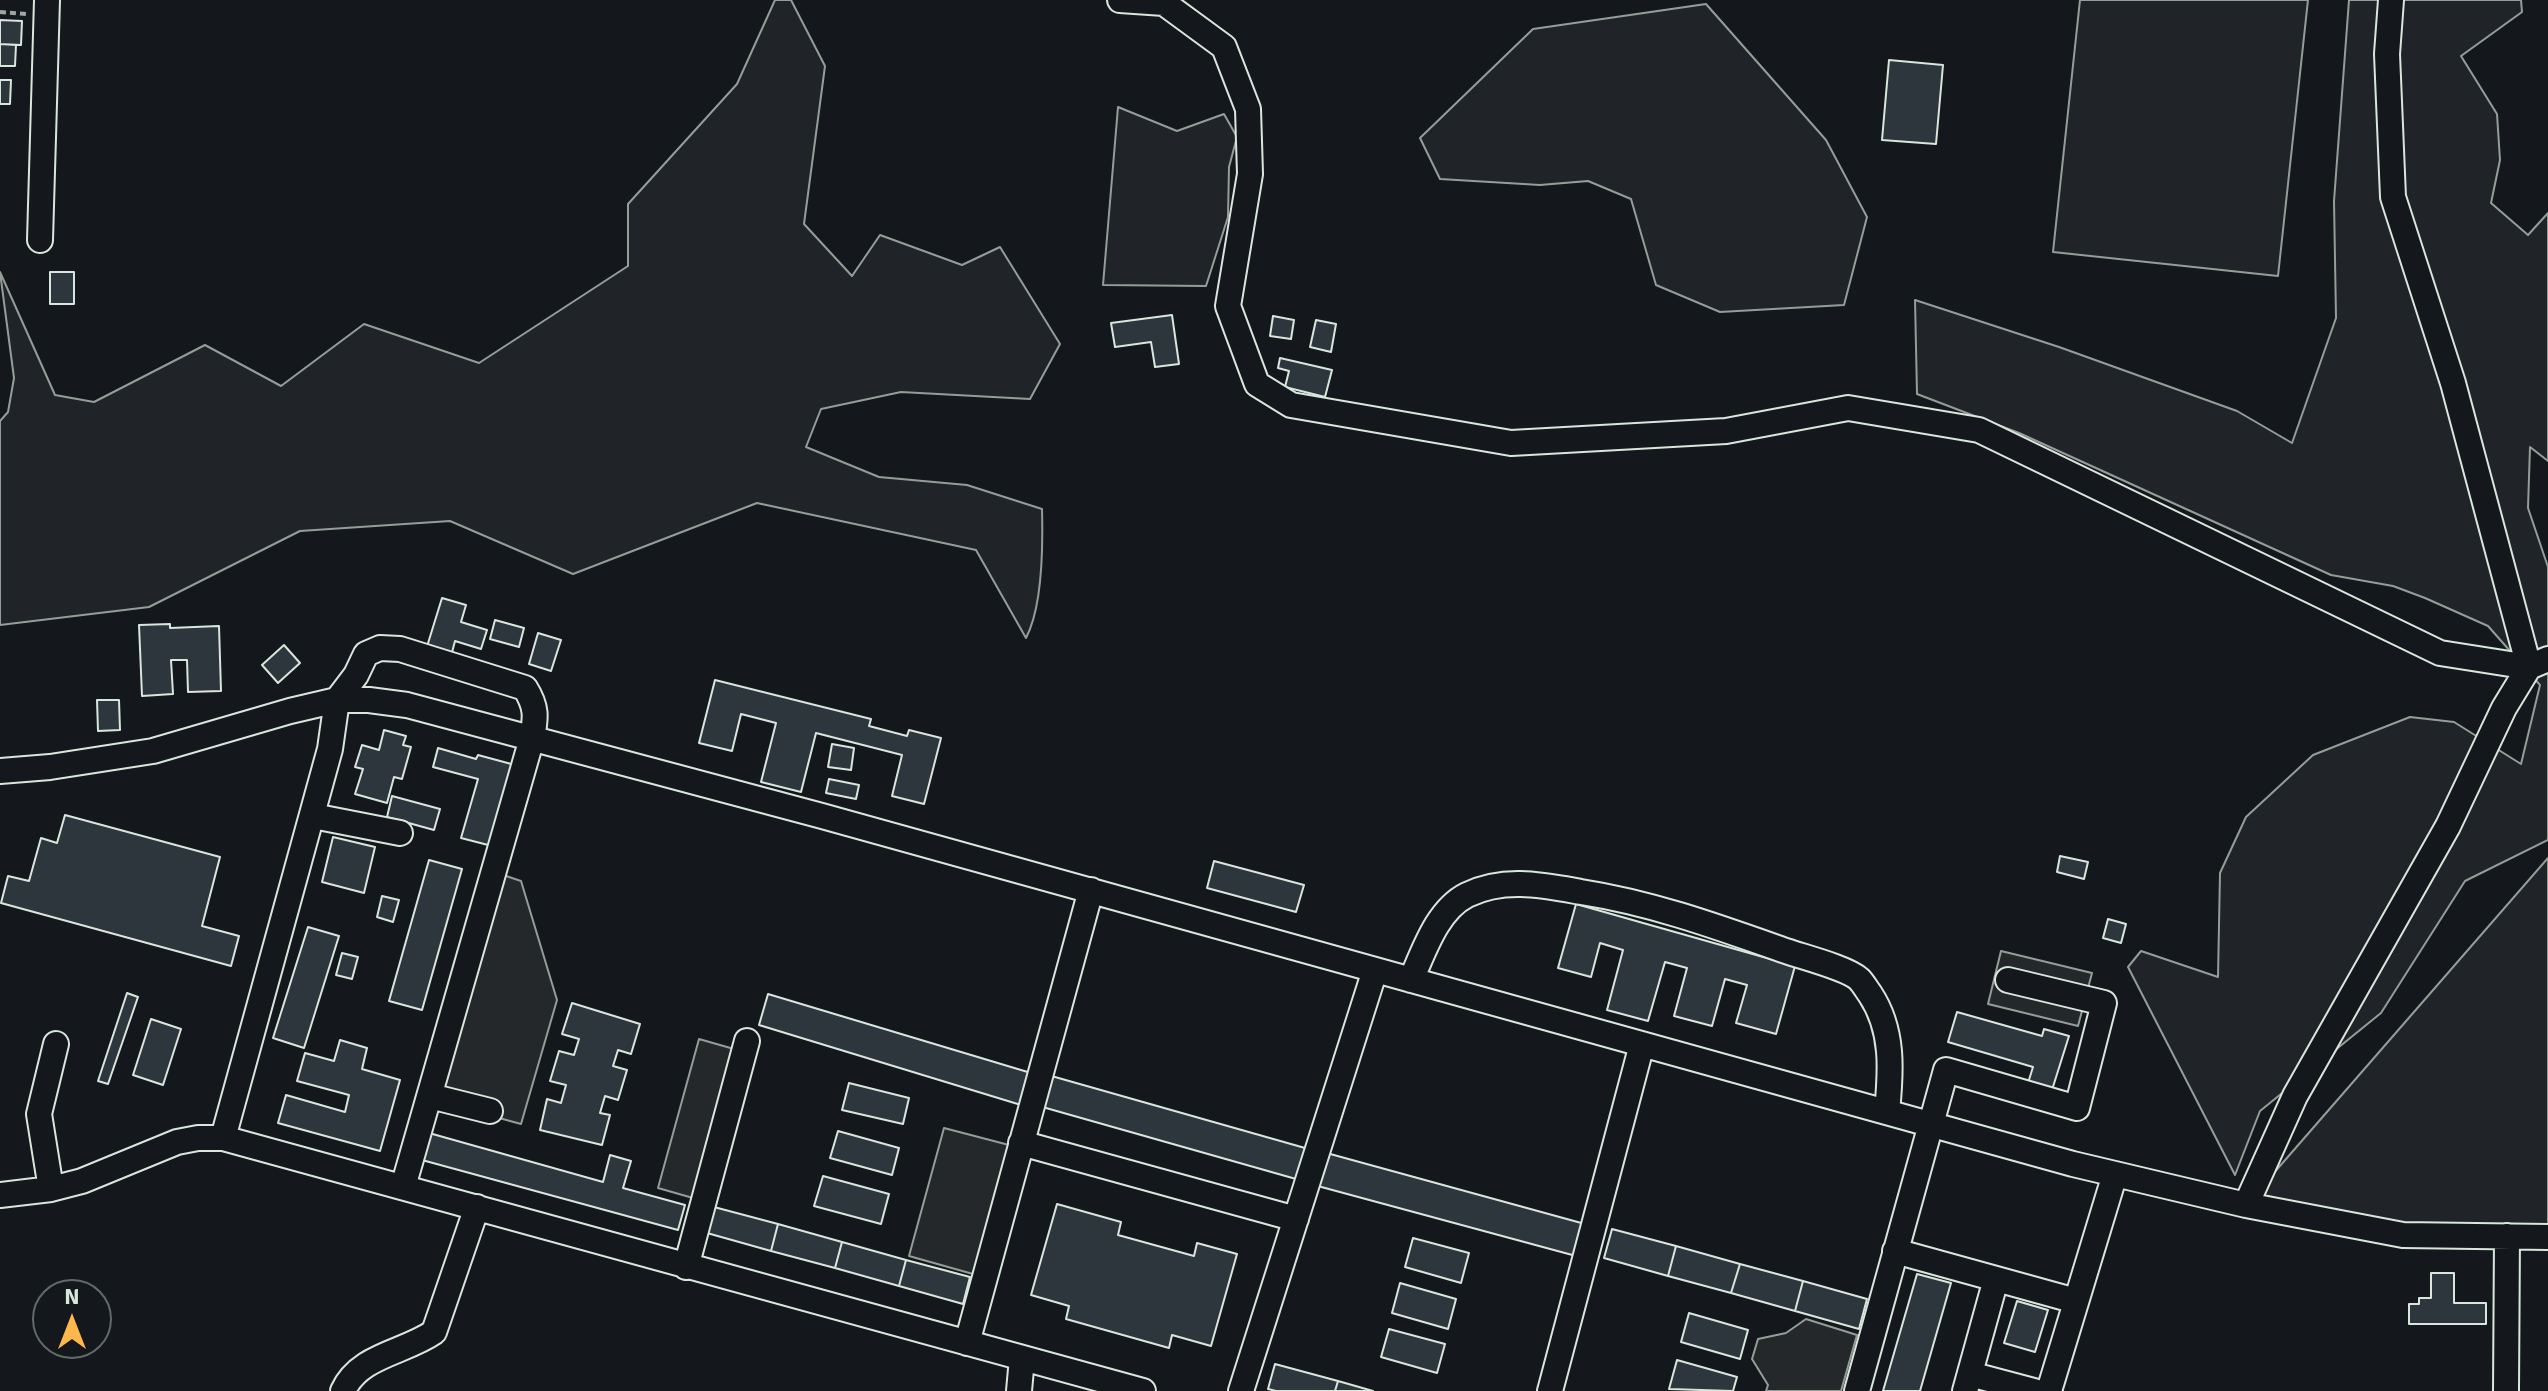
<!DOCTYPE html>
<style>
body{margin:0}
#map{position:relative;width:2548px;height:1391px;overflow:hidden;background:#14181c;font-family:Signika,sans-serif}
canvas{display:block}
.north{position:absolute;left:32px;top:1279px;width:80px;height:80px;box-sizing:border-box;background:#14181c;border:2px solid #626a69;border-radius:50%;rotate:0deg;font-size:22px;font-weight:700;line-height:32px;text-align:center;color:#d8e6dc}
.north::after{content:'';display:block;margin:auto;width:28px;height:36px;background:#ffb74d;clip-path:polygon(50% 0,100% 100%,50% 72%,0 100%)}
</style>
<div id="map">
<canvas width="2548" height="1391"></canvas>
<div class="north">N</div>
</div>
<script>
const ctx = document.querySelector('canvas').getContext('2d');
ctx.lineJoin = 'round';
function fill(path, color) { ctx.fillStyle = color; ctx.fill(path, 'evenodd'); }
function trace(path, color, width, dash) { ctx.strokeStyle = color; ctx.lineWidth = width; ctx.lineCap = dash ? 'butt' : 'round'; ctx.setLineDash(dash || []); ctx.stroke(path); }
const green = new Path2D(`
 M775 0H791L825 66 804 224 852 276 880 235 962 265 1000 247 1060 344 1030 399 901 392 821 409 806 447 879 477 967 485 1042 509C1043 546 1043 606 1026 638L976 550 757 503 573 574 450 521 300 531 149 607 0 625V421L8 412 14 378 0 272 55 395 94 402 205 345 281 386 364 324 479 363 628 266V204L737 84Z
 M2080 0H2308L2278 276 2053 252Z
 M2349 0H2521L2522 12 2461 56 2497 114 2500 160 2491 203 2528 235 2548 213V461L2530 447 2528 508 2548 567V840L2465 881 2381 1013 2260 1111 2235 1175 2128 967 2141 951 2218 977 2220 873 2246 817 2313 755 2410 717 2454 722 2521 764 2540 685 2488 626 2425 598 2393 586 2331 575 2019 433 1917 394 1915 300 2059 347 2237 411 2292 443 2336 318 2334 201Z
 M1706 4 1826 140 1867 217 1844 305 1720 312 1656 285 1631 199 1588 181 1540 185 1440 179 1420 138 1533 29Z
 M1118 107 1177 131 1224 114 1237 137 1229 167 1228 217 1206 286 1103 285Z
 M2548 858V1237L2403 1235 2246 1205Z`);
fill(green, '#202428');
trace(green, '#939e99', 2);
const parking = new Path2D(`
 M503 875 521 881 557 1000 521 1124 437 1101Z
 M2001 951 2092 973 2078 1026 1988 1004Z
 M699 1039 734 1049 693 1198 658 1188Z
 M944 1128 1009 1145 973 1274 909 1256Z
 M1806 1319 1857 1335 1841 1391H1766L1768 1385 1752 1359 1758 1339 1786 1333Z`);
fill(parking, '#24282b');
trace(parking, '#939e99', 2);
const building = new Path2D(`
 M0 20 22 21 21 45 0 44Z
 M0 44 16 45 15 66H0Z
 M1889 60 1943 65 1936 144 1882 140Z
 M0 80H11L10 104H0Z
 M50 272H74V304H50Z
 M1172 315 1179 364 1155 367 1151 342 1115 347 1111 323Z
 M1273 316 1294 320 1291 339 1270 336Z
 M1316 320 1336 324 1331 352 1310 347Z
 M1280 358 1332 370 1325 397 1285 387 1289 371 1278 368Z
 M442 598 466 605 461 622 487 630 481 649 455 641 450 660 425 653Z
 M495 620 524 628 519 647 490 639Z
 M170 624V628L219 626 221 691 188 692 187 660H171L173 694 142 696 139 625Z
 M538 633 561 640 551 671 529 664Z
 M284 645 300 663 278 683 262 665Z
 M715 680 871 719 869 726 907 736 909 730 941 738 924 804 892 796 902 755 816 733 801 792 761 782 776 723 741 714 732 751 699 743Z
 M97 700H119L120 730 98 731Z
 M384 730 406 736 403 745 411 747 402 779 394 777 387 803 355 794 363 769 355 767 362 745 379 750Z
 M832 744 854 748 851 770 828 767Z
 M438 748 476 759 478 755 515 765 492 846 461 838 478 779 433 767Z
 M829 779 859 785 856 799 826 793Z
 M392 796 440 809 434 830 387 817Z
 M65 815 220 857 202 926 239 936 231 966 1 903 8 876 29 881 41 838 57 843Z
 M333 837 375 847 364 893 322 882Z
 M2060 856 2088 862 2084 879 2057 872Z
 M429 860 462 869 422 1010 389 1001Z
 M1214 861 1304 885 1296 912 1207 888Z
 M382 896 399 900 393 922 377 917Z
 M1576 904 1795 966 1776 1034 1736 1023 1747 985 1725 979 1712 1026 1674 1016 1687 968 1665 962 1648 1021 1607 1010 1623 950 1600 943 1591 977 1558 968Z
 M2108 919 2126 924 2121 943 2103 938Z
 M308 927 339 936 304 1048 273 1038Z
 M342 953 358 957 352 979 336 975Z
 M127 993 138 997 108 1084 98 1081Z
 M768 994 1031 1073 1021 1105 759 1025Z
 M572 1003 640 1024 631 1054 618 1050 613 1066 627 1070 618 1100 605 1096 600 1113 610 1115 602 1145 540 1130 547 1099 561 1103 566 1085 550 1081 559 1051 574 1055 579 1039 562 1034Z
 M1957 1012 2042 1036 2044 1029 2069 1036 2052 1090 2028 1083 2033 1067 1948 1042Z
 M151 1019 181 1029 163 1085 133 1075Z
 M340 1040 367 1048 362 1069 400 1080 380 1151 278 1123 286 1095 345 1112 349 1095 297 1081 305 1053 334 1061Z
 M1048 1075 1305 1148 1296 1179 1039 1106Z
 M849 1083 909 1098 903 1124 842 1110Z
 M838 1131 899 1148 892 1175 830 1158Z
 M429 1133 603 1182 610 1155 631 1161 623 1188 685 1205 678 1230 422 1160Z
 M1323 1152 1585 1224 1576 1256 1314 1185Z
 M823 1176 889 1194 881 1224 814 1206Z
 M1057 1204 1121 1222 1118 1235 1194 1256 1197 1243 1237 1254 1211 1346 1172 1335 1169 1348 1066 1319 1069 1306 1031 1295Z
 M714 1207 778 1224 771 1251 707 1233Z
 M778 1224 842 1242 835 1268 771 1251Z
 M1612 1229 1676 1246 1668 1276 1604 1258Z
 M1413 1238 1469 1253 1461 1283 1405 1267Z
 M842 1242 906 1260 899 1286 835 1268Z
 M1676 1246 1740 1264 1731 1293 1668 1276Z
 M906 1260 970 1277 963 1304 899 1286Z
 M1740 1264 1803 1281 1795 1311 1731 1293Z
 M2431 1273H2454V1303H2486V1324H2409V1304H2419V1298H2431Z
 M1917 1274 1951 1283 1920 1391H1883Z
 M1803 1281 1867 1299 1859 1329 1795 1311Z
 M1400 1283 1456 1299 1448 1329 1392 1313Z
 M2017 1301 2048 1310 2035 1352 2004 1343Z
 M1689 1313 1748 1330 1740 1359 1681 1342Z
 M1389 1329 1445 1344 1437 1373 1381 1357Z
 M1677 1360 1737 1377 1733 1391 1669 1389Z
 M1275 1364 1338 1381 1335 1391H1276L1268 1389Z
 M1338 1381 1373 1391H1335Z`);
fill(building, '#2c363c');
trace(building, '#d8e6dc', 2);
const minor = new Path2D(`
 M1120 0 1164 3 1224 47 1248 109 1250 174 1228 306 1257 384 1291 405 1511 443 1726 431 1848 408 1979 430 2440 653 2529 667 2548 659
 M40 240 47 0
 M0 771 50 767 153 751 290 711 337 700H369L407 705 822 816 2073 1164 2246 1205 2403 1235 2548 1237
 M313 816 400 833
 M1411 980C1424 951 1437 910 1467 895 1504 877 1542 885 1581 892 1652 903 1718 927 1786 951 1803 957 1847 968 1859 979 1863 983 1867 990 1870 994 1894 1030 1891 1071 1887 1112
 M430 1096 490 1111
 M223 1138 330 749 337 700 356 675 366 654 380 648 400 649 525 688C537 707 536 717 532 738L403 1187
 M1021 1143 1296 1219
 M51 1189 39 1114 56 1044
 M0 1195 51 1189 82 1181 177 1142 198 1138H223L1143 1391
 M2246 1205 2295 1096 2448 826 2504 708 2529 667 2453 383 2393 197 2387 54 2391 0
 M1895 1251 2076 1301
 M686 1267 747 1041
 M967 1343 1091 890
 M1970 1374 2034 1391
 M343 1391C359 1355 404 1353 434 1332L477 1207
 M1019 1391 1022 1358
 M1241 1391 1375 970
 M1550 1391 1642 1044
 M1857 1391 1946 1070 2077 1108 2104 1003 2008 980
 M1965 1391 1996 1279
 M2049 1391 2115 1174
 M2506 1391 2507 1236`);
trace(minor, '#d8e6dc', 28);
trace(new Path2D(`
 M0 12 26 14`), '#9da8a2', 4, [6, 4]);
trace(minor, '#14181c', 24);
</script>
